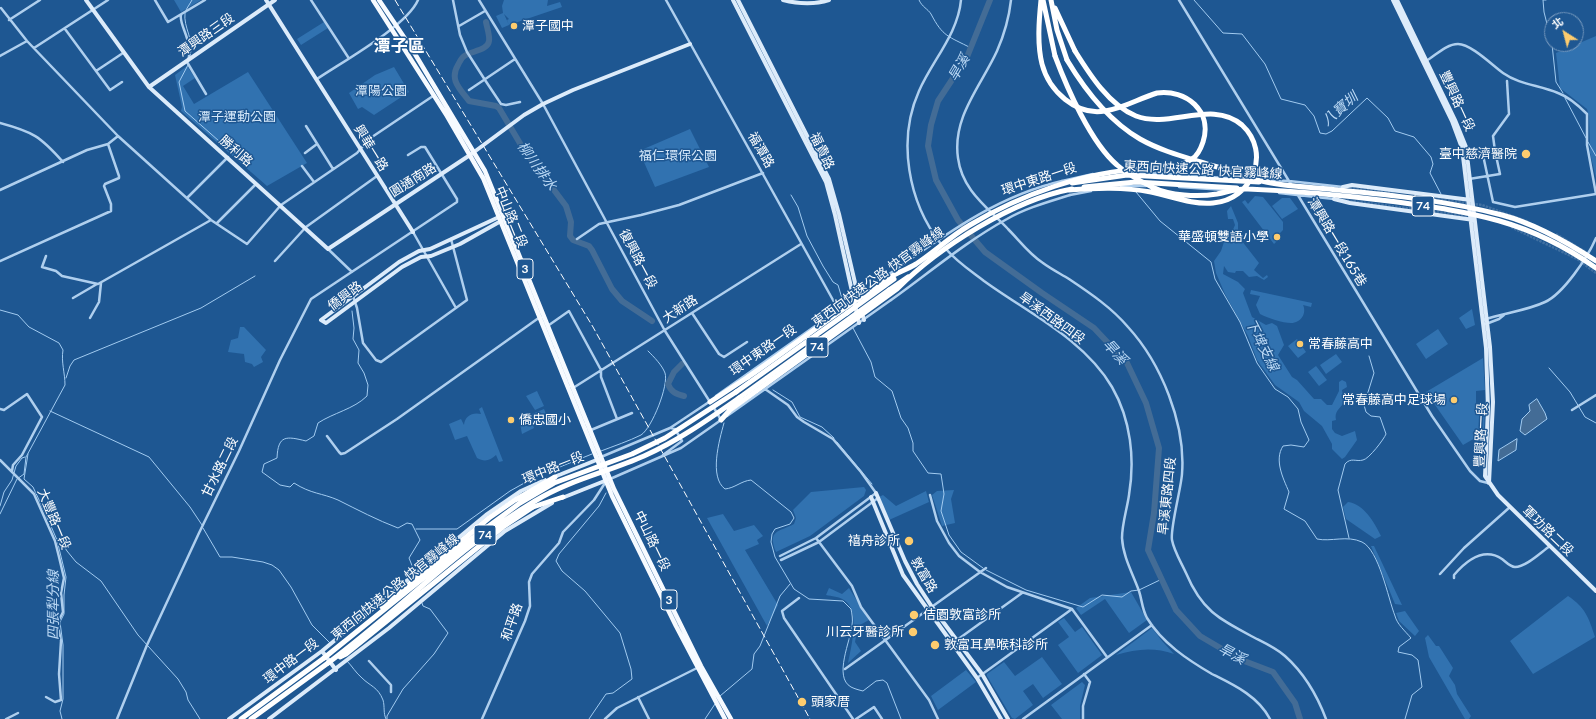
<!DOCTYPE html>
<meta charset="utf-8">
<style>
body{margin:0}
#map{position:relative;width:1596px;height:719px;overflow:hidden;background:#1e5792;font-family:Lato,"Noto Sans TC",sans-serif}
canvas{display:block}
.north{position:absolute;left:1544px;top:12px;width:40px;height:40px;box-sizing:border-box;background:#1e5792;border:1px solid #789abe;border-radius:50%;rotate:324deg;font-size:11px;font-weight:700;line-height:16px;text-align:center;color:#fff}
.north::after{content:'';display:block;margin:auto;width:14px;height:18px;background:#fdcc6e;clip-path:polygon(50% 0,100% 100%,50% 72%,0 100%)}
</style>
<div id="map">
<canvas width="1596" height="719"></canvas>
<div class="north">北</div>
</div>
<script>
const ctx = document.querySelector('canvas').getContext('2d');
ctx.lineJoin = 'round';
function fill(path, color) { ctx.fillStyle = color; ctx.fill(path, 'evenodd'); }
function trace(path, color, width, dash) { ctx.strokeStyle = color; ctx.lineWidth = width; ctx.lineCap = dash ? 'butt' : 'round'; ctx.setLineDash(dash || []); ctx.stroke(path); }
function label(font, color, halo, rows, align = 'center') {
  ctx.font = font + ' Lato,"Noto Sans TC",sans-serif'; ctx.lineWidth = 3; ctx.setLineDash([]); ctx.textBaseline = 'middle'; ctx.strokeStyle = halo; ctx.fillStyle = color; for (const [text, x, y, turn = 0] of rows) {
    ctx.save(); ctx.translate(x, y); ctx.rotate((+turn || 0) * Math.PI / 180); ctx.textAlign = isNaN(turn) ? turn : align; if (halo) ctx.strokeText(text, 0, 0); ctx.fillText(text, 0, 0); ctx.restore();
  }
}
fill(new Path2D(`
 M174 0H201L181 12Z
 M504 0H548L547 6 560 2 562 7 509 25 507 20 509 19 504 14 509 25 502 28 496 16 503 13 502 6Z
 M324 22 328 28 301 45 297 39Z
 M1596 36V178L1590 153 1589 116 1587 109 1560 88 1556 53Z
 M187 66 195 78 183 86 194 104 248 72 307 163 267 186 181 111 182 107 175 75Z
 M394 67 409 92 374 115 362 107 358 109 349 93 375 75Z
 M690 129 709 167 655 187 639 151Z
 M1255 196 1263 197 1283 222V230L1278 235 1274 237 1277 241 1274 244 1242 202 1245 200 1248 204Z
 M1282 198H1290L1298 209 1282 219 1272 206Z
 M1231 206 1238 223V236L1259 263 1254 270 1263 278 1267 275 1268 277 1264 280 1257 276 1249 277 1243 271H1236L1235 273 1228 272 1224 266 1223 274 1238 282 1245 289 1243 293 1252 317 1266 325 1272 323 1277 326 1284 345 1278 355 1292 377 1297 380 1314 399H1321L1327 405H1332L1339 391V382L1342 380 1346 382 1347 387 1342 390 1344 402C1340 409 1334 411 1336 420L1332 421V429L1335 433 1342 436 1355 431 1357 440 1345 457 1342 459 1332 449V444L1322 426 1304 411 1299 402 1275 385 1257 360 1248 336 1225 294 1216 273 1214 261 1221 251 1227 233 1232 232 1235 225 1233 219H1228L1227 211Z
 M1251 290 1312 303 1311 307 1303 305C1307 313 1301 323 1291 323 1283 323 1267 318 1260 314L1256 305 1260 296 1250 294Z
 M1472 309 1475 325 1466 329 1459 318Z
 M240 327H244L266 350 261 357 263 362 254 367 252 364 245 362 244 354 228 352 231 340 238 338Z
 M1438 329 1448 344 1426 359 1416 344Z
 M1297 339 1306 352 1298 358 1288 346Z
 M1336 354 1342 362 1326 374 1320 365Z
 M1483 358 1485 390 1476 391V408L1485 409 1484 433 1463 445 1426 392Z
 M1316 366 1327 380 1319 386 1308 372Z
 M537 391 544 406 535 410 526 396Z
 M482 407 503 461 499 462 496 455C490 461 484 462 477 458L467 436 455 440 449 424 461 419 464 425C465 416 472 412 481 414L479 409Z
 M544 409 550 423 540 427 532 417V414Z
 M529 415 534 428 522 434 519 419Z
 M864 487 866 490 864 496 810 536 776 552C767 530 779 532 794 524L796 518 793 510 811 492Z
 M954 490 951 499 955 523 942 526 932 495 937 491Z
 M926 491 929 502 889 520 879 497 883 495 896 506Z
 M1348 502C1364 504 1374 522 1381 536L1375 539 1346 519 1343 507Z
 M723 514 734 531 754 525 763 536 757 540 759 544 745 550 778 605 767 626 707 518Z
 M1371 546H1374L1402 605 1395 604Z
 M829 588 842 594 849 588 869 620 858 626 855 642 861 651 848 663C851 648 861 610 844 600 840 597 831 596 826 595Z
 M1131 592 1147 620 1129 633 1105 599 1081 615 1076 608 1090 598Z
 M1568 596C1585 607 1589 618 1595 637L1533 674 1510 641Z
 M1405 611 1419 631 1415 636 1399 621 1396 613Z
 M1064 618 1075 632 1082 627 1102 655 1078 673 1058 645 1069 637 1058 622Z
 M1152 628 1162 641 1174 654C1154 647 1136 649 1116 655Z
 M1428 635 1436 646H1439L1453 668 1449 676 1455 685 1457 694 1471 716 1469 719H1465L1462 714 1429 657 1425 638Z
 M1042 657 1062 684 1043 698 1033 684 1023 691 1033 705 1015 719 1012 718 987 676V674L1004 662 1015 676Z
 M966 670 976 682 938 710 931 696Z
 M1082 682 1085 685 1080 706V719H1062L1051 705Z`), '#3172b0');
const water = new Path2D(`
 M1537 399 1545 413 1547 419 1525 435 1520 431 1522 419 1530 411 1529 405Z
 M1517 439 1516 450 1498 461 1499 450Z`);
fill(water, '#436c96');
trace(water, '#a2cbf0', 1);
trace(new Path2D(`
 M919 0C922 7 928 9 931 14 943 37 948 36 971 48
 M1194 0 1223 33 1242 34 1265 64 1281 99 1305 105 1314 116 1320 133 1326 134 1332 131 1367 98 1388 118 1395 131 1414 137 1431 157 1433 164 1430 173 1441 194
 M1546 0H1543L1544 12 1552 44
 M186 10 192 0
 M185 13C183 28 195 40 190 56
 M1552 44 1556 82 1563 93
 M188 65 179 82 185 111 219 141
 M1565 98 1586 138
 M1588 142 1596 156
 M1136 192 1160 221 1211 262 1215 279 1240 322 1257 363 1275 389 1288 397 1298 409 1301 422 1309 440 1304 447 1291 445 1283 446C1274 460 1283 478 1289 492L1284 509 1305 521 1317 539C1331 542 1347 535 1362 542 1379 550 1388 598 1395 616 1397 624 1405 631 1411 638L1399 647 1398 652 1412 655 1418 660 1422 687 1412 695 1405 719
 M791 195 798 207 807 236 823 266 833 282 838 285 844 305
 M0 310 18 315 29 327 59 343 63 350C61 362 65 373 65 385L26 457 24 474 17 479 0 514
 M352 311 354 328 353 339 359 350 358 363 364 373 368 385 367 396C354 409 333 413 318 423L314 436 306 441C286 436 278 435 277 458L264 464 262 472 280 485 290 487 294 483C311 494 322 493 338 500 358 510 377 520 398 528L407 523 412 524 420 540 409 558 415 573
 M853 328 871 362 875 377 892 391 901 418 908 428 913 443V451L928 473 941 474 944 494 941 511 949 535 961 552 983 568
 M1549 368 1570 392 1585 417 1596 423
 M66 378 70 366 74 360 201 308 255 276
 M773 390 792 402 800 417 822 427 834 438
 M50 411 149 457 190 507 202 525
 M724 423C719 441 709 477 725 489 735 488 741 481 751 480L791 512 794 518 790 524 775 529 772 534 771 542 775 557 794 589 809 599 843 601 851 609C852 614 853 620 852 625 851 640 833 677 851 687 855 689 859 690 863 691L876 681 883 680 887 683 901 719
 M837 442 872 484
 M601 451C614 446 629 441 641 435 652 428 669 385 665 373 662 365 654 357 648 351
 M28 454 24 479 33 487 47 517 57 540 66 577 64 595V614L60 622 63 645V699L60 711 62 719
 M0 506 4 492 12 480 16 466 22 458 25 457
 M203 528 220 557H232L263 562 272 565 279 570 291 587 312 625 330 643
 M416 529H457L510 491 535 477 592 454
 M1349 538 1338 490 1345 464C1351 457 1356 462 1363 460 1369 459 1384 439 1386 434L1380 417 1371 416 1366 412 1364 405 1374 373 1369 356
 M57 539 60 540 67 551 76 562 101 581 138 635 178 679 186 692 188 700 200 719
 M986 570 1026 590 1083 607 1102 595 1122 597 1131 591 1139 590 1162 579
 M347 661C352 666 356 673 362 678 370 686 378 687 383 700 385 707 383 713 386 719
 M720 696 752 669 754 654 760 646 780 596 790 584
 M387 719V716L403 689 434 654 448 633 430 609 423 606 422 603
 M589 719 606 694 613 693 632 679 631 669 620 633 585 591 562 571 556 561 559 554 599 506 606 493
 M705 719 715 704`), '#a2cbf0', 1);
trace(new Path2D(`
 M990 0 967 57 938 101 931 125 928 146 936 180 958 220 985 252 1042 293 1094 328 1127 363 1146 403 1159 448 1154 513 1148 550 1176 610 1200 636 1239 659 1273 672 1295 703 1300 719
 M486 22C487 28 490 36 489 41 488 51 469 51 463 57 461 59 459 63 458 65 449 80 460 89 469 101L496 106 499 108 524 150 566 206 571 222 570 236 573 240 589 246 592 250 612 289 622 301 652 321
 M682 364 674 372 668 384C671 392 676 394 684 396`), '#436c96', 6);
trace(new Path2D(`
 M1346 187 1395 193
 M1420 197 1482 205 1529 222
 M1343 200 1471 216
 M1511 227 1577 259 1596 273
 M1556 234 1589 254`), '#4070a2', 2.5, [2.5, 1]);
trace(new Path2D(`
 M155 0 168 22 205 0
 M311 0 348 57
 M453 0 460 35 467 52 485 80 501 104 506 105 520 102
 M479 0 543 104 665 331 710 402
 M666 0 838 309
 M1011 0C1009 18 1004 35 997 51 981 86 952 117 958 158 962 190 987 207 1008 229 1019 240 1029 254 1043 263 1051 269 1061 274 1069 279 1090 293 1112 308 1128 327 1161 363 1186 424 1182 474 1181 489 1170 528 1172 540 1174 551 1181 562 1186 573 1202 611 1219 619 1255 638 1265 643 1276 648 1285 656 1304 673 1317 695 1326 719
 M1179 0 1292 186
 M1 8 27 41 118 136 211 220 247 244 281 205 357 153 369 139 433 96
 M181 15C178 24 196 46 187 62L206 94
 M9 20 40 0
 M459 26 485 11
 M65 29 110 90 122 82
 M34 48 108 0
 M0 56 27 41
 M1426 61C1435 56 1446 44 1458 44 1471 44 1492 65 1503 73 1520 85 1540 85 1558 93 1569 97 1579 106 1587 114V145L1596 194
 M96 71 123 53
 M317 79C342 62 407 26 418 0
 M469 90 515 59
 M0 123C33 132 40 136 63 162
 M306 126 333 169
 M1495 151 1493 136 1509 114 1507 81
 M305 153 317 144
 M1483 155 1493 202 1515 207 1596 194
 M1466 158 1495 151 1500 174 1469 179
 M302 166 314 182
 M1134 172 1241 179
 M1266 180 1289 181 1343 187
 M1062 181 1093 174
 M1121 186H1146
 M1179 187 1226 190
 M0 190 87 150 108 144 118 136
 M1296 192 1432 416 1470 471 1480 481 1488 483
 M1279 193 1334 199
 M1070 195 1091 191
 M187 198 228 157
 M217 223 256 184
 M413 232 456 308
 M577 239 599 224 641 215 679 205 763 173
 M941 244C908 202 897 140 919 91 932 61 958 34 961 0
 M328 249 352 272
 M946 249C957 262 971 271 984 281 1028 313 1084 339 1112 387 1131 420 1135 459 1129 495 1127 509 1122 524 1122 538 1123 557 1133 574 1139 591 1142 600 1142 609 1147 618 1162 643 1188 660 1212 674 1234 685 1258 696 1270 719
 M46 256 42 267 56 271 62 276 98 284 211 220
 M0 261 111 211V204L104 186 105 184 119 178V176L108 144
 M275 261 306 227 377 176
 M353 296 357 308 363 343 376 360 381 362 467 300 451 239
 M73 298 97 284
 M692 313 719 354 724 357 747 342
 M90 318 99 302 101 283
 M1483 320C1503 313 1526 311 1545 302 1563 294 1588 257 1596 238
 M1486 324 1499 319 1504 315
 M549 325 569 311 601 370V377L617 419
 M573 388 801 244
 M765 389 788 405 797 417 804 422 833 439 861 472 876 493 816 538 780 556
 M716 396 879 281
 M714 408 721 420
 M0 409 4 410 27 394 42 417 22 455 13 465 12 471
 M1572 410 1596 395
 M727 416 891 300
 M591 430 632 413
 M327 436 339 452 341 454 345 453 397 419 540 317
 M663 455 682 441 675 429 671 428
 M601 457 670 428 709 402
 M0 460 34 494 55 541 59 557 64 578 61 593 63 612 59 620 58 627 61 641 59 674 61 700 55 702 46 697
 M610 479 681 448 721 420
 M930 495 937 521 949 543 959 556 980 572 1007 587 1072 609 1107 657
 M816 538 852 586 861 607 929 700 938 719
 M781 560 819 542 878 498
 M1440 574 1464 548 1510 507
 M1454 578V575C1466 561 1484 547 1502 559 1506 562 1510 567 1515 567 1526 567 1541 552 1550 546
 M799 598 782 611 784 618 853 719
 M957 640 1022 593
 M369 661 391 685V692
 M845 669 986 568
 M977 678 1072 609
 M638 697 649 719
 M6 719 18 713
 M117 719 147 645 199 533 239 451 280 360 311 299 457 202V199L425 147H421L408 155
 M482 719 525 621 530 606 529 582 532 574 559 543 563 532 594 500 605 483
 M605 719 617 708 699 667
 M856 719 874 707 882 719
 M1023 719 1152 625
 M1083 719V706L1090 682 1084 674`), '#afcfee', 2.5);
trace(new Path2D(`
 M86 0 149 87 328 249 470 155 524 115 543 104 573 90 690 44
 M266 0 413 232
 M733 0 826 182 835 215 859 323
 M738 0 829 179 839 214 859 300
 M783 0C799 4 813 5 829 0
 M1393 0 1452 121 1462 148 1486 348 1488 409 1485 476 1498 495 1596 591
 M1397 0 1455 120 1466 147 1490 347 1493 402 1489 483
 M149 87 275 0
 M1343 187 1352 185 1471 200
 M1334 199 1350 203 1474 220
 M499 217 430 249 419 251 399 262 321 320 326 323 402 267 421 257 431 256 460 244 501 221
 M862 313 864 320
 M554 477 599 459
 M876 493 905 561 917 584 932 607 982 674 1008 719
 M871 497 903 575 977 678 1001 719
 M562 498 607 480
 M322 651 336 670
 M229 719 322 651 486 515 521 491 545 480
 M269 719 389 628 505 531 552 503`), '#dcebfa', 4);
trace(new Path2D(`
 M373 0 447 116 483 178 612 496 676 626 725 719
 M379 0 412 49 485 171 614 489 701 666 731 719`), '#f6faff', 4.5);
trace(new Path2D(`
 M1041 0C1039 20 1037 44 1042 64 1049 91 1076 116 1105 111 1122 109 1140 98 1157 93 1186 89 1213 111 1203 142 1201 148 1197 156 1192 159 1177 169 1161 169 1144 169
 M1043 0 1055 56
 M1051 0 1057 30 1067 60
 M1055 8 1075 51
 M1072 183 1127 175 1259 182
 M1084 187 1136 182 1237 188
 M889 290 908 277
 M736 392 847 313
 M739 398 821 339
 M710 402 748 377
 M533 507 563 497
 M241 719 324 658
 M251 719 328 663`), '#fff', 5);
trace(new Path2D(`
 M395 0 593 327 810 719`), '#fff', 1, [7, 3]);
trace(new Path2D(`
 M879 281C937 241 992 197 1062 181
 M891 300C929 273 965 242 1007 219 1026 208 1048 202 1070 195`), '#afcfee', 2.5);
trace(new Path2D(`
 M1055 56C1067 88 1091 143 1117 165 1127 174 1140 181 1152 187 1170 196 1198 197 1217 194 1228 192 1237 188 1248 189 1295 191 1342 195 1389 201 1470 212 1527 219 1596 268
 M1067 60C1085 90 1109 121 1140 139 1163 152 1189 158 1214 166 1231 171 1248 179 1266 182 1289 187 1314 187 1338 190 1392 195 1448 201 1502 215 1536 224 1567 242 1596 261
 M1069 190C1097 188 1123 187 1151 192 1171 196 1192 205 1213 203 1252 200 1272 153 1242 125 1212 99 1170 129 1136 116 1109 105 1090 75 1075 51
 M847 313 894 279
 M821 339 889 290
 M748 377C794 345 839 311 887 279 896 273 906 270 916 264 934 252 951 236 970 225 1020 195 1086 171 1144 169
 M721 420 730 410 897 289C939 247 1013 200 1072 189
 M382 607 489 518 515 500 555 477
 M340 657 346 654 503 527 533 507
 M324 658 478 534 520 503 554 483 632 454 665 438 736 392
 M328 663C398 611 461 545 535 501 569 480 608 472 644 456 678 441 709 419 739 398`), '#fff', 5);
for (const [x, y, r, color] of [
 [514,26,4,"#fdcc6e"],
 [1526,154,5,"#fdcc6e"],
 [1277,237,4,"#fdcc6e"],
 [1300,344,4,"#fdcc6e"],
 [1454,400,4,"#fdcc6e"],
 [511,420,4,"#fdcc6e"],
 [909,541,5,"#fdcc6e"],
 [914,615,5,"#fdcc6e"],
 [913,632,5,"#fdcc6e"],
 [935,645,5,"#fdcc6e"],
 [802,702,5,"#fdcc6e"]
]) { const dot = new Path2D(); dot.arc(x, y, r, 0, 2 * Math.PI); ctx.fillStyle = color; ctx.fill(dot); trace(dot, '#1e5792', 1.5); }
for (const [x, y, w] of [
 [1423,206,22],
 [525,269,16],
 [817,347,22],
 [485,535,22],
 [669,600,16]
]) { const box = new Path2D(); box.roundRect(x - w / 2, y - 10, w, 20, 3); ctx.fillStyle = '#1e5792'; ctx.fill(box); trace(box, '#fff', 1); }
label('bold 12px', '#fff', null, [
 ["74",1423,206],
 ["3",525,269],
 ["74",817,347],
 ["74",485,535],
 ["3",669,600]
]);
label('13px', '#fff', '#1e5792', [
 ["潭子國中",522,26],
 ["臺中慈濟醫院",1517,154,"right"],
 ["華盛頓雙語小學",1269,237,"right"],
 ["常春藤高中",1308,344],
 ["常春藤高中足球場",1446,400,"right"],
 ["僑忠國小",519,420],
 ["禧舟診所",900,541,"right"],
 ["佶園敦富診所",923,615],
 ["川云牙醫診所",904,632,"right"],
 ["敦富耳鼻喉科診所",944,645],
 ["頭家厝",811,702]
], 'left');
label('13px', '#fff', '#1e5792', [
 ["潭興路三段",206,35,-35],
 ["豐興路一段",1457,101,65],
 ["興華一路",371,148,58],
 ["福潭路",761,150,60],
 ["勝利路",236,151,41],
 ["福貴路",822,151,64],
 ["東西向快速公路 快官霧峰線",1203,170,3],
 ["環中東路一段",1039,179,-18],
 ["圓通南路",413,180,-32],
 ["中山路二段",511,217,68],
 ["潭興路一段165巷",1337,242,59],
 ["復興路一段",638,259,62],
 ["東西向快速公路 快官霧峰線",878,277,-36],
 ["僑興路",345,296,-37],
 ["大新路",680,309,-33],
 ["旱溪西路四段",1052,318,36],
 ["環中東路一段",763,350,-35],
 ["豐興路一段",1481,435,-87],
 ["甘水路二段",220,467,-64],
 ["環中路一段",553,468,-22],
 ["旱溪東路四段",1167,496,-84],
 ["大豐路一段",54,519,67],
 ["軍功路二段",1548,531,44],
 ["中山路一段",652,541,64],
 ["敦富路",924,575,60],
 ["東西向快速公路 快官霧峰線",395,587,-39],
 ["和平路",512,622,-71],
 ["環中路一段",291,661,-37]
]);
label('13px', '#d5e8fa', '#1e5792', [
 ["潭陽公園",381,91],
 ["潭子運動公園",237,117],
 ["福仁環保公園",678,156]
]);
label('italic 14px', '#bbd9f5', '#1e5792', [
 ["旱溪",959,68,-59],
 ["八寶圳",1340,109,-41],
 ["柳川排水",537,166,54],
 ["下埤支線",1262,345,63],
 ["旱溪",1115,352,48],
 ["四張犁分線",53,605,-90],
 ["旱溪",1232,654,28]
]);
label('bold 17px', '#fff', '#1e5792', [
 ["潭子區",399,47]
]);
</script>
